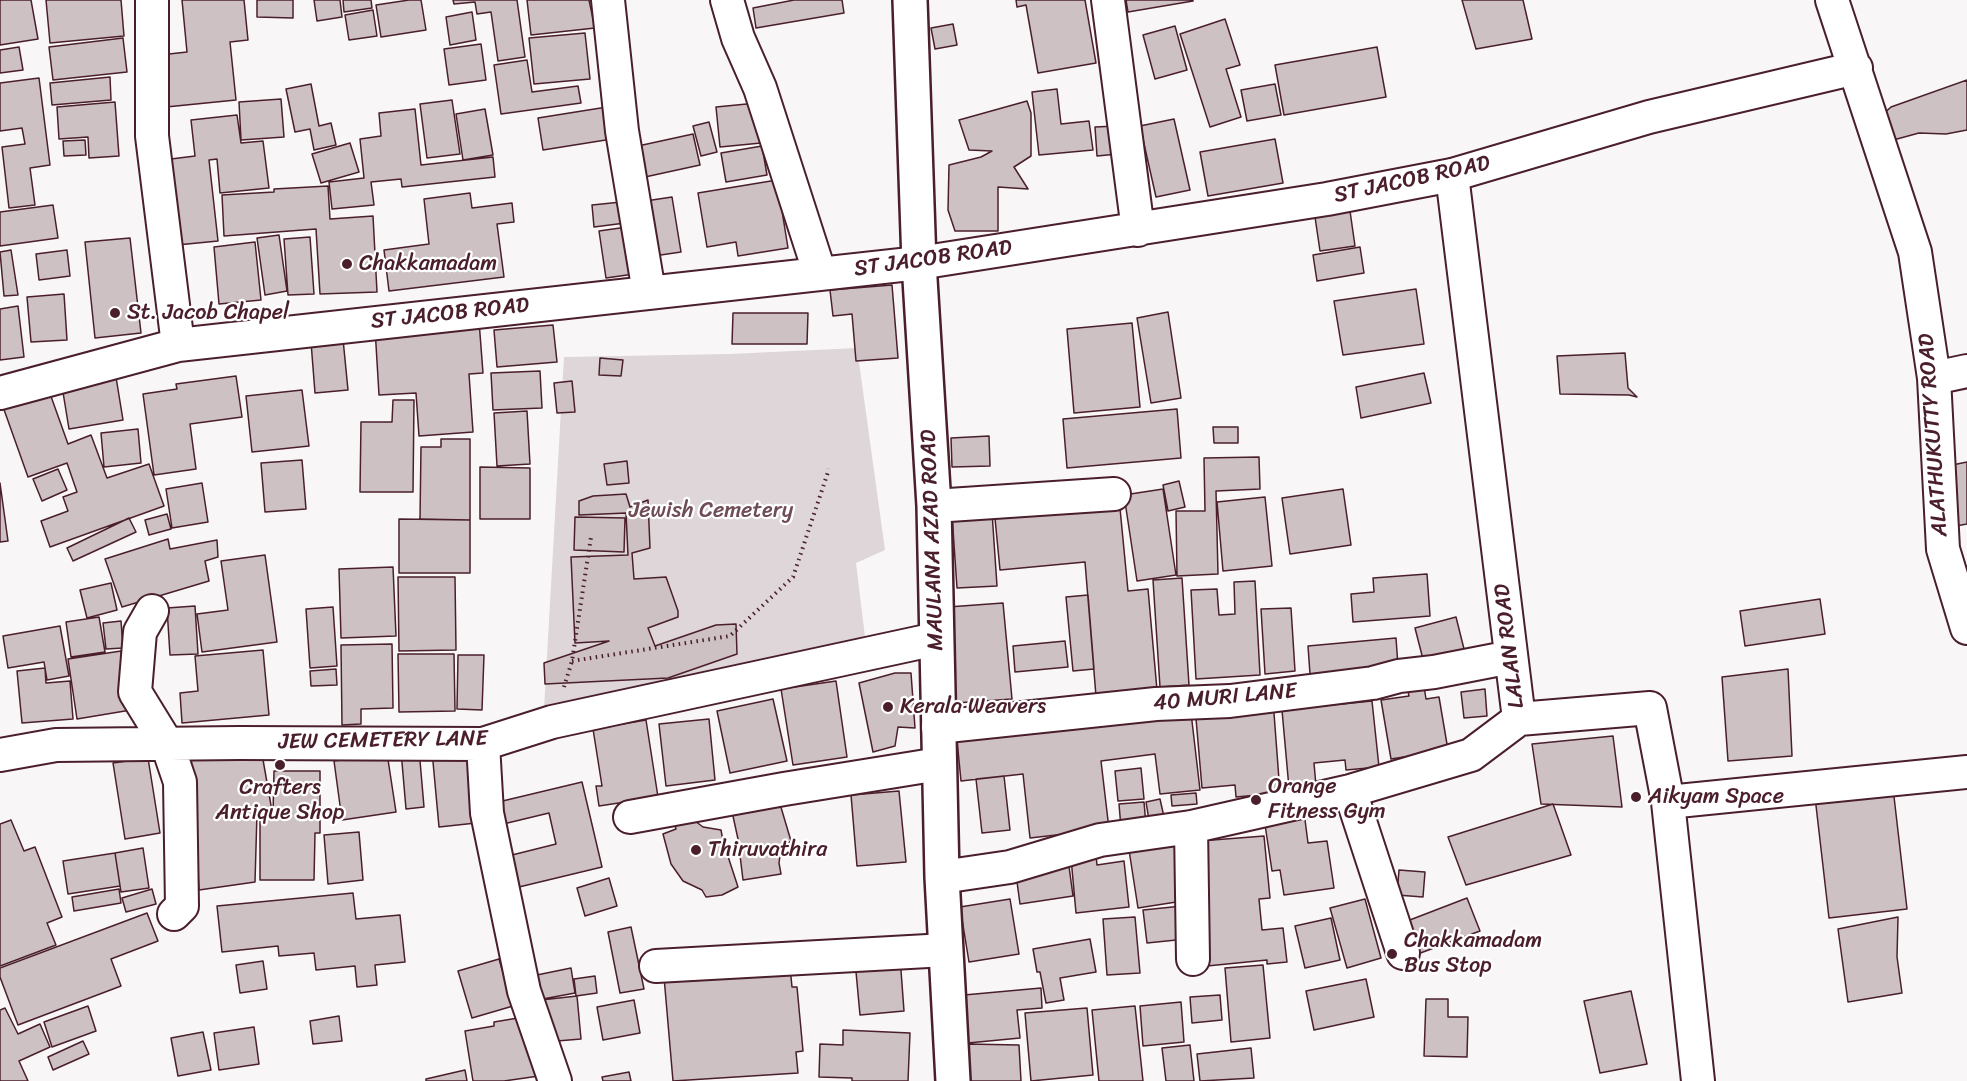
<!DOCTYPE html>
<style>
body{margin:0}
canvas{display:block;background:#f8f6f7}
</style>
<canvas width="1967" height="1081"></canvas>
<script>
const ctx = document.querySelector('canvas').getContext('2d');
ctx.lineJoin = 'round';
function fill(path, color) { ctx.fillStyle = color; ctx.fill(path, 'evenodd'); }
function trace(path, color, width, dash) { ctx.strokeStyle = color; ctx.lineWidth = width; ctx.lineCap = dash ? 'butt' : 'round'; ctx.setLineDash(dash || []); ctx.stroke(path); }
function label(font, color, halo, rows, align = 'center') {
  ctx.font = font + ' Sriracha,sans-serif'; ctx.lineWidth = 4.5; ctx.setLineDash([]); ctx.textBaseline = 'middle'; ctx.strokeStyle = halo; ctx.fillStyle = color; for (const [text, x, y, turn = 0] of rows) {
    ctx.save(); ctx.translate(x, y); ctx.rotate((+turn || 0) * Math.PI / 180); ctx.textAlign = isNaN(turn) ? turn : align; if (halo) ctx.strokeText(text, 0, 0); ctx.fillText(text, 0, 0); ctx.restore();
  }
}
fill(new Path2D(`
 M857 348 885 550 856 563 865 637 544 709 564 357 730 354Z`), '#ded6d9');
const building = new Path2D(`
 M0 0H31L38 39 0 45Z
 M46 0H121L124 36 50 43Z
 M182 0H244L248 40 230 42 236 100 166 107 160 55 187 52Z
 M257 0H293V18L257 17Z
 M314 0H340L342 17 317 21Z
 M343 0H371L372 8 344 12Z
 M409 0H421L426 30 381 37 376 5Z
 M453 0H517L525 57 498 61 491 12 477 14 475 2 454 4Z
 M527 0H589L595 28 531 35Z
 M794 0H842L844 13 756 28 753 8Z
 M1016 0H1085L1096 63 1038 73 1026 5 1017 7Z
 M1126 0H1193V1L1128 12Z
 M1462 0H1523L1532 39 1476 49Z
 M373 10 377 36 349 40 345 15Z
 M472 12 476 40 450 45 446 17Z
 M1225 19 1240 65 1226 69 1241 117 1210 127 1180 34Z
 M953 24 957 45 935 49 931 28Z
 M1175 26 1187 70 1155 79 1143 35Z
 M585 33 590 79 534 84 529 38Z
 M123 38 127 72 53 80 49 47Z
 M481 44 486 80 449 85 444 49Z
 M19 47 23 70 0 73V50Z
 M1377 47 1386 97 1284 115 1275 65Z
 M527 60 532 92 578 86 581 103 501 114 494 65Z
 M110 77 111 100 52 105 50 83Z
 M39 78 50 165 30 168 35 205 9 208 2 147 25 144 22 128 0 131V83Z
 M1967 80V130L1946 134 1919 133 1897 139 1878 137 1881 116 1891 107Z
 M311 84 319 126 331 123 336 145 314 150 310 129 295 132 286 89Z
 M1275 84 1281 115 1247 121 1241 90Z
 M1057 89 1061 124 1089 121 1093 150 1039 155 1032 92Z
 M281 99 284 137 241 140 239 102Z
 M452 100 460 154 427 158 420 104Z
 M1027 101 1031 113V156L1014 167 1028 189 998 187V231H955L948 210 949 165 981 157 992 151 969 150 959 120Z
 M115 102 119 156 89 158 88 137 59 139 57 107Z
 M757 103 761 143 720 147 716 107Z
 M607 107 612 139 543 150 538 118Z
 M415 109 421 165 493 157 495 177 402 187 401 179 371 182 374 205 332 209 329 182 364 178 360 139 381 136 379 113Z
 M485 109 493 155 463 160 456 114Z
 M237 115 241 143 263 141 269 188 220 193 217 159 209 160 218 241 177 245 163 160 195 156 191 120Z
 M1174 119 1190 190 1156 197 1140 126Z
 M709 122 717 152 701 156 693 126Z
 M1117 126 1118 154 1097 156 1095 127Z
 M693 134 700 165 645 177 638 146Z
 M1275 139 1283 183 1208 196 1200 152Z
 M85 140 86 155 64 156 63 141Z
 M350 143 359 172 321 183 312 154Z
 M762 146 767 175 726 182 721 153Z
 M777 180 788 248 738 256 736 242 707 247 698 193Z
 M328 186 330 219 373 216 377 292 320 294 316 229 224 236 222 195 274 192V189Z
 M470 193 472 208 512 203 514 222 497 224 504 277 389 291 384 250 429 244 424 199Z
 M672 197 681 252 647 257 639 202Z
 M631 201 633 222 594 227 592 205Z
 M53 205 58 238 0 246V212Z
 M1350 211 1355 246 1320 251 1315 217Z
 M634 226 641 273 606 278 599 231Z
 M279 235 287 291 265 295 257 238Z
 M310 237 314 294 288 295 284 239Z
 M130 238 141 333 95 338 85 242Z
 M255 242 261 300 219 304 214 247Z
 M1360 247 1364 273 1317 281 1313 255Z
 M11 250 18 295 4 296 0 252Z
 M67 250 70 276 39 280 36 254Z
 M892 285 898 358 856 361 852 314 833 316 830 290Z
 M1416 289 1424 344 1343 355 1334 301Z
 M64 294 67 340 31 342 27 297Z
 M18 306 24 357 0 360V309Z
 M1168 312 1181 398 1151 403 1137 318Z
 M733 313H808L807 344H732Z
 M479 321 483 373 469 374 473 432 419 436 416 393 379 395 375 328Z
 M1132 323 1140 407 1074 413 1067 329Z
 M553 325 557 362 497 367 494 330Z
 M343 339 348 390 315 393 311 342Z
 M1625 353 1628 388 1637 397 1629 395 1560 394 1557 356Z
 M600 358 623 360 621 376 599 375Z
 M115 371 123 420 69 429 61 380Z
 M540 371 542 408 493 410 491 373Z
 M1424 373 1431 403 1361 418 1356 387Z
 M236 376 242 417 190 424 196 469 154 475 143 394 177 389 176 384Z
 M572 381 575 412 557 413 554 383Z
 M48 388 68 444 91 435 107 478 149 464 164 506 50 547 41 521 68 511 63 497 77 492 67 463 28 477 2 404Z
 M302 390 309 446 252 452 246 396Z
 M393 400H414L413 492H360L361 422H392Z
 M1177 409 1181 458 1067 468 1063 419Z
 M527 411 530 464 497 466 494 413Z
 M1213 427H1238V443H1214Z
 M138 429 141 463 104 467 101 433Z
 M989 436 990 466 952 467 951 438Z
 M441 439H470V520L420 519 421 447H441Z
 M1259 457 1260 489 1216 491 1218 574 1177 576 1176 511H1205L1204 458Z
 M302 460 306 509 265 512 261 463Z
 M627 461 629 483 607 485 604 464Z
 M1967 462V524L1934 530 1923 471Z
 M480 467 530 468V519H480Z
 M58 469 67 490 42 501 33 479Z
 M1179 481 1185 507 1168 511 1163 485Z
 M0 483 8 541 0 542Z
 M202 483 208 522 172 528 166 489Z
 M1163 489 1176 575 1137 581 1124 495Z
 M1343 489 1351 545 1290 554 1282 498Z
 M626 494 630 507 648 500 650 548 632 553 634 579 666 577 678 611V617L648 628 655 646 716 625 736 624 737 654 668 678 545 684 544 663 609 641 575 643 571 557 628 555 626 513 579 515V501L593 496Z
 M1265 497 1272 566 1223 571 1217 502Z
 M1119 498 1128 591 1148 589 1157 690 1096 696 1085 562 1000 570 994 508Z
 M992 512 997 586 957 588 952 515Z
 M167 514 171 529 149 535 145 520Z
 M575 517 625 518 624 552 574 550Z
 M129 518 136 532 73 561 67 548Z
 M399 519 470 520V573H399Z
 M168 539 170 549 217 540 218 557 205 561 209 581 122 607 105 559Z
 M265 555 277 642 202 652 197 614 228 610 221 561Z
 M393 567 396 636 341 638 339 569Z
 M1427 574 1430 616 1353 622 1351 594 1374 592 1373 578Z
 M398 577H455L456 650 399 651Z
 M1182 578 1189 685 1160 687 1153 580Z
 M1255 581 1260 675 1196 679 1191 590 1217 589 1219 615 1235 614 1234 582Z
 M111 583 117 610 87 618 80 590Z
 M1088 595 1094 669 1073 671 1066 597Z
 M1820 599 1825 634 1745 646 1740 611Z
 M1003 603 1012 699 956 703 948 607Z
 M195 606 198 654 170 655 167 608Z
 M333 607 337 666 310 668 306 609Z
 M1291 608 1295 671 1265 674 1261 609Z
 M99 617 105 652 71 657 66 622Z
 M1456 617 1467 661 1426 671 1415 628Z
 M121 621 123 648 106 649 103 623Z
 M60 626 69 676 47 680 44 662 8 668 3 636Z
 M1396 638 1398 666 1310 674 1308 646Z
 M1065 641 1068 667 1015 672 1013 646Z
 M392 644 393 708 361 709V724L342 725 341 645Z
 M263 650 269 715 182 723 180 693 198 691 195 656Z
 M121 651 131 710 77 719 68 659Z
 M398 654H454L455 711 399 712Z
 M458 655H484L482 710 457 709Z
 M45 668 46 683 70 681 73 719 22 723 17 671Z
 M336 669 337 685 311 686 310 671Z
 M1788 669 1792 756 1728 761 1722 677Z
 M895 673H911L915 728 898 727 895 746 873 752 859 683Z
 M1423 680 1426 699 1439 697 1448 750 1391 759 1381 700 1409 696 1406 682Z
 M836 681 847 757 793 765 781 689Z
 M1485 689 1487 716 1464 718 1461 692Z
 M1310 696 1311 707 1372 701 1379 767 1346 770 1345 760 1314 763 1316 786 1289 788 1281 699Z
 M773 699 787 761 730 773 717 711Z
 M1273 700 1280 793 1236 797 1235 785 1202 788 1195 707Z
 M1190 704 1200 790 1160 794 1155 754 1101 761 1109 829 1030 838 1023 774 961 781 957 740Z
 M709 719 715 780 666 786 659 724Z
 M646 720 658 797 599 806 596 786H602L593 729Z
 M1613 736 1622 807 1541 804 1532 744Z
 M470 748 476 823 439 827 432 751Z
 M419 749 424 807 406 809 401 751Z
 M387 753 396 812 342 820 334 761Z
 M262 754 272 811 257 813 255 882 199 890 191 755Z
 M148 758 160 833 125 839 113 763Z
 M1141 768 1144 799 1118 801 1115 771Z
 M274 771H320V833H315L314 880H260V814H273Z
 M1004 776 1010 830 982 833 976 779Z
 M582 782 602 867 519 887 512 855 556 844 549 813 495 826 490 804Z
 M1893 788 1907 909 1829 918 1815 797Z
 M899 791 906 862 857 866 851 795Z
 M1196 793 1197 804 1172 806 1171 795Z
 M1160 799 1164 817 1149 820 1146 802Z
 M1144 802 1146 825 1121 828 1119 804Z
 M750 804 753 811 780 804 791 841 781 848 779 863 781 874 743 880 738 839 731 807Z
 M1553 804 1571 855 1466 885 1448 837Z
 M1304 812 1308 843 1327 841 1334 888 1284 895 1280 870 1272 871 1264 818Z
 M11 820 24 851 35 847 62 917 47 923 56 945 0 966V824Z
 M695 821 703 827 721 830 723 841 738 887 722 895 706 897 702 890 683 881 671 864 663 834 676 829 674 822Z
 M359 832 363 880 328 884 324 835Z
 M1264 836 1270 898 1259 899 1262 930 1283 928 1287 962 1267 964V960L1207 966 1200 841Z
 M1180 842 1189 900 1138 908 1129 850Z
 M143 848 149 888 121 892 115 853Z
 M115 853 120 886 68 894 63 861Z
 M1096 855 1097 865 1124 861 1129 907 1076 913 1071 858Z
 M1068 859 1073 896 1020 904 1015 867Z
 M1399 870 1425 872 1423 897 1397 895Z
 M609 878 617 906 585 916 577 888Z
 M119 889 121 903 74 911 72 897Z
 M152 889 156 904 126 912 122 898Z
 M353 893 356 919 400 915 405 962 375 965 377 985 357 987 355 966 316 970 314 953 279 956 278 946 222 952 217 906Z
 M1467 898 1480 931 1415 955 1402 923Z
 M1010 899 1019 954 969 962 960 907Z
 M1365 899 1381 958 1347 968 1330 908Z
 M1182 906 1186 939 1147 943 1143 910Z
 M147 913 158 941 111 959 121 986 18 1025 0 977V968Z
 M1135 917 1140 973 1107 975 1103 919Z
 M1898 917 1897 957 1902 993 1848 1002 1838 929Z
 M1331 918 1340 960 1305 968 1295 926Z
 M631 927 644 989 620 993 608 932Z
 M1090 939 1096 972 1060 978 1064 1000 1046 1003 1040 972H1037L1033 949Z
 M900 957 904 1011 860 1015 855 961Z
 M499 959 513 1006 472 1018 458 971Z
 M263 961 267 989 240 993 236 965Z
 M1263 965 1270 1038 1231 1042 1225 968Z
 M790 967 792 987H797L803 1051 796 1052 798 1073 673 1081 664 977Z
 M571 968 575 993 532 1001 527 977Z
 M595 976 597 993 576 996 574 979Z
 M1366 979 1374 1017 1314 1030 1306 991Z
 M1041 988 1042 1008 1017 1010 1020 1038 968 1043 964 995Z
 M1631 991 1647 1064 1600 1073 1584 1001Z
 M1220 995 1222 1020 1192 1023 1190 997Z
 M577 996 581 1039 545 1042 541 1000Z
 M1426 999H1448V1017H1468L1467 1057 1424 1056Z
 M634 1000 640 1033 603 1040 597 1007Z
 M1181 1002 1184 1042 1143 1046 1140 1006Z
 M88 1006 96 1031 52 1047 44 1022Z
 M1135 1006 1143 1081H1099L1092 1010Z
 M5 1008 18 1034 40 1024 50 1047 19 1061 28 1081H0V1010Z
 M1087 1008 1093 1075 1031 1081 1025 1013Z
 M339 1016 342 1041 313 1044 310 1021Z
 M530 1016 539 1076 504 1081H473L465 1031 494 1026V1022Z
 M254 1027 259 1064 219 1070 214 1033Z
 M843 1030 910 1033 908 1081H852V1078L819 1077 820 1044 843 1045Z
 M203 1032 211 1070 178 1076 171 1038Z
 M83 1041 89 1054 53 1070 48 1057Z
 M966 1044 1019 1045 1021 1081H966Z
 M1190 1045 1194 1081H1166L1162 1048Z
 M1251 1048 1254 1078 1200 1081 1197 1054Z
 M465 1070 467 1081H426V1079Z
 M629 1072 631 1081H603L602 1077Z`);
fill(building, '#cdc1c4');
trace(building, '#4a1f2b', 1.5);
const minor = new Path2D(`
 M152 0V136L178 345
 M608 0 622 131 649 292
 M727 0 738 38 760 88 820 274
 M1108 0 1138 230
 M1832 0 1915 252 1934 378 1943 549 1967 628
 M1452 175 1519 719 1650 708 1668 802 1698 1081
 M1934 378 1967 371
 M0 393 178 345 919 263 1327 199 1452 175 1649 117 1856 68
 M934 506 1114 494
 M152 611 140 632 135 692 167 744 180 782 182 906 174 914
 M938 727 1156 704 1230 701 1373 683 1399 676 1434 672 1511 657
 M483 744 487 813 524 991 555 1081
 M0 755 56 745 239 743 483 744 552 722 936 639
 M1350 791 1403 953
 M1668 802 1967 772
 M630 817 784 789 939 764
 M1191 827 1193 959
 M942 877 1010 867 1100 840 1191 827 1350 791 1471 755 1519 719
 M656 966 946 950`);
const major = new Path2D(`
 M910 0 919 263 934 506 942 877 953 1081`);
trace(minor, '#4a1f2b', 36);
trace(major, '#4a1f2b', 38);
trace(new Path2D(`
 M572 661 730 636 793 577 829 469
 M564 687 572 661 591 537`), '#4a1f2b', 4, [1.5, 4.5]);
trace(minor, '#fff', 32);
trace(major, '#fff', 33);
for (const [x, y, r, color] of [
 [347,264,6,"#4a1f2b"],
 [115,313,6,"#4a1f2b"],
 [888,707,6,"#4a1f2b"],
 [280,765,6,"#4a1f2b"],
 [1636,797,6,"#4a1f2b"],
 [1256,800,6,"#4a1f2b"],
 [696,850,6,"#4a1f2b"],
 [1392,954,6,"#4a1f2b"]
]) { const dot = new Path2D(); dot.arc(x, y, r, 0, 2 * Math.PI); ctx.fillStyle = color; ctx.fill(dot); trace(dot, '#fff', 2); }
label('22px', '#4a1f2b', '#fff', [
 ["ST JACOB ROAD",1412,180,-12],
 ["ST JACOB ROAD",933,259,-8],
 ["ST JACOB ROAD",450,314,-6],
 ["ALATHUKUTTY ROAD",1934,435,-94],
 ["MAULANA AZAD ROAD",933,540,-92],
 ["LALAN ROAD",1510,646,-97],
 ["40 MURI LANE",1225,698,-5],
 ["JEW CEMETERY LANE",383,741,-1]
]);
label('22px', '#4a1f2b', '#fff', [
 ["Chakkamadam",359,264],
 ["St. Jacob Chapel",127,313],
 ["Kerala Weavers",900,707],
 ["Orange",1268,787],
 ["Fitness Gym",1268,812],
 ["Crafters",280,788,"center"],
 ["Antique Shop",280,813,"center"],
 ["Aikyam Space",1648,797],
 ["Thiruvathira",708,850],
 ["Chakkamadam",1404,941],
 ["Bus Stop",1404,966]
], 'left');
label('22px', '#6f4d56', '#fff', [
 ["Jewish Cemetery",711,511]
]);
</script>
